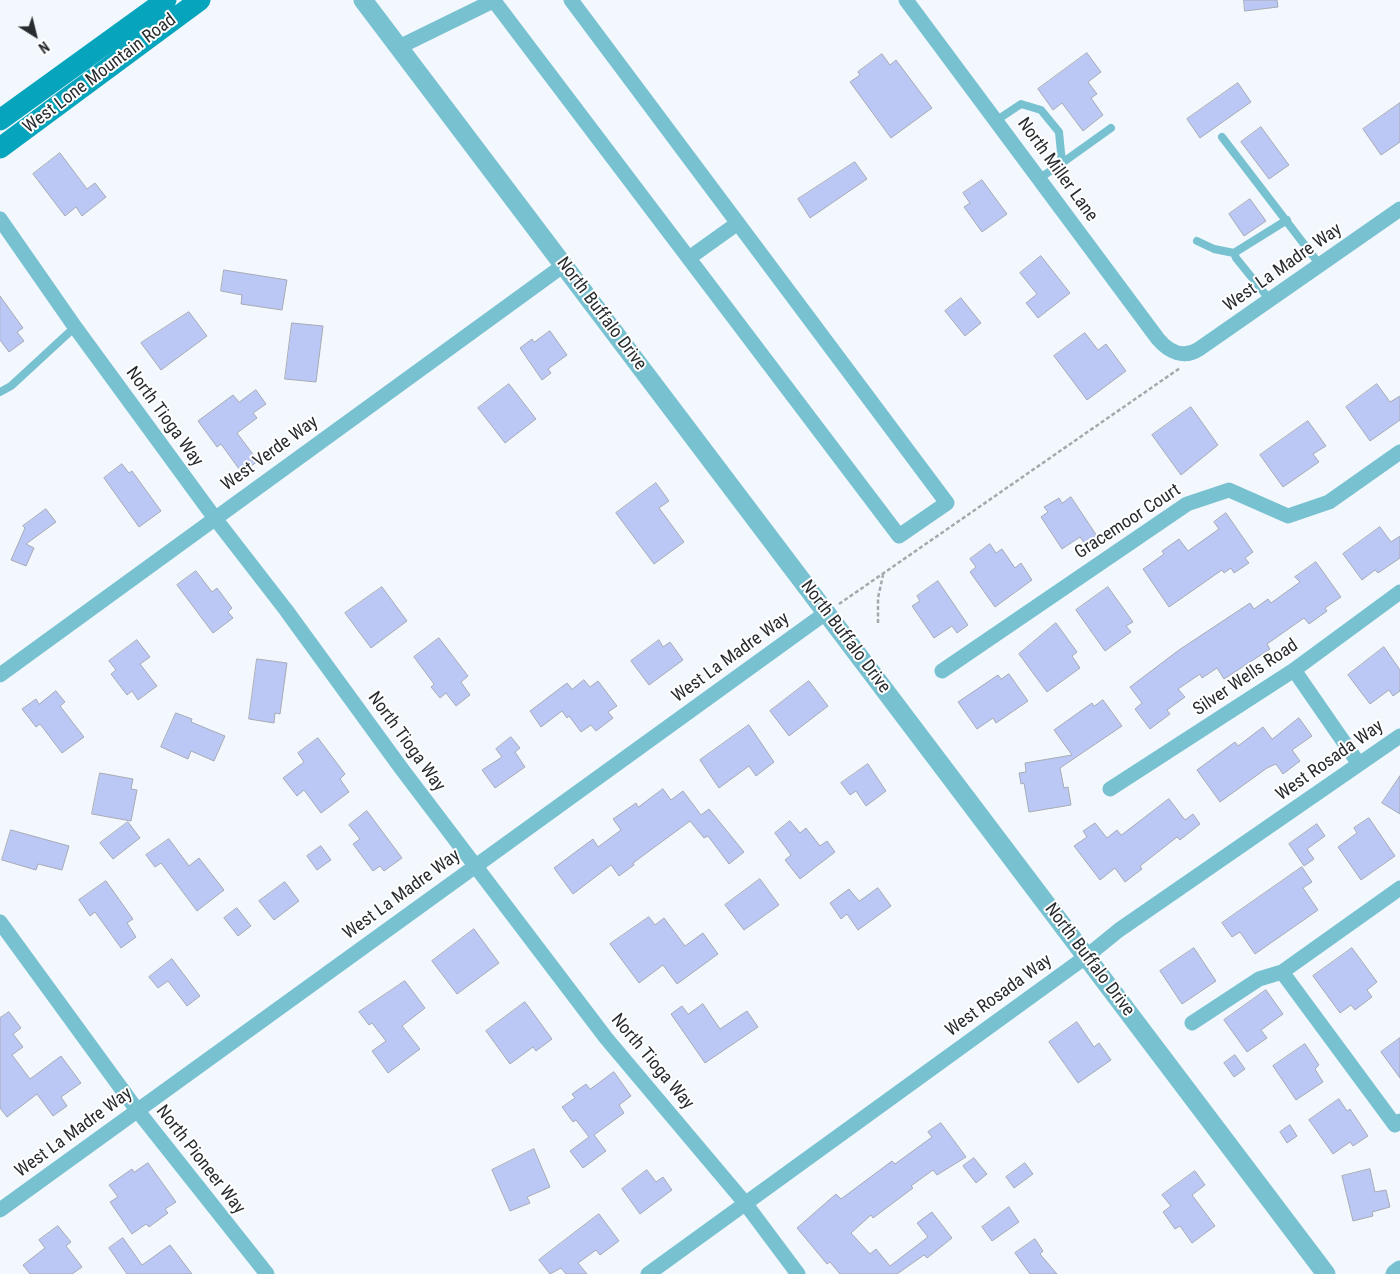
<!DOCTYPE html>
<style>
body{margin:0}
#map{position:relative;width:1400px;height:1274px;overflow:hidden;background:#f2f8fd;font-family:"Roboto Condensed",sans-serif}
canvas{display:block}
.north{position:absolute;left:10px;top:10px;width:50px;height:50px;-webkit-text-stroke:4px #fff;paint-order:stroke;rotate:144deg;font-size:14px;font-weight:700;line-height:20px;text-align:center;color:#282c2f}
.north::after{content:'';display:block;margin:auto;width:18px;height:22px;background:#282c2f;clip-path:polygon(50% 0,100% 100%,50% 72%,0 100%)}
</style>
<div id="map">
<canvas width="1400" height="1274"></canvas>
<div class="north">N</div>
</div>
<script>
const ctx = document.querySelector('canvas').getContext('2d');
ctx.lineJoin = 'round';
function fill(path, color) { ctx.fillStyle = color; ctx.fill(path, 'evenodd'); }
function trace(path, color, width, dash) { ctx.strokeStyle = color; ctx.lineWidth = width; ctx.lineCap = dash ? 'butt' : 'round'; ctx.setLineDash(dash || []); ctx.stroke(path); }
function label(font, color, halo, rows, align = 'center') {
  ctx.font = font + ' "Roboto Condensed",sans-serif'; ctx.lineWidth = 4; ctx.setLineDash([]); ctx.textBaseline = 'middle'; ctx.strokeStyle = halo; ctx.fillStyle = color; for (const [text, x, y, turn = 0] of rows) {
    ctx.save(); ctx.translate(x, y); ctx.rotate((+turn || 0) * Math.PI / 180); ctx.textAlign = isNaN(turn) ? turn : align; if (halo) ctx.strokeText(text, 0, 0); ctx.fillText(text, 0, 0); ctx.restore();
  }
}
const building = new Path2D(`
 M1244 0H1277L1278 7 1245 11Z
 M1087 53 1101 72 1088 82 1097 94 1091 98 1103 115 1083 131 1062 103 1053 110 1038 89Z
 M882 54 890 65 896 60 932 108 891 138 850 82 860 75 858 72Z
 M1238 83 1251 102 1200 138 1187 119Z
 M1400 103V142L1381 155 1363 129Z
 M1261 127 1289 165 1269 179 1241 142Z
 M60 153 87 189 95 183 106 197 82 216 76 207 65 216 33 174Z
 M855 162 867 179 810 218 798 199Z
 M982 180 1007 214 982 232 964 207 970 203 963 193Z
 M1250 199 1266 221 1244 236 1229 214Z
 M1041 256 1070 293 1038 318 1026 303 1037 294 1020 273Z
 M224 270 287 280 282 310 241 304 242 295 221 291Z
 M0 296 23 328 17 332 24 341 9 352 0 340Z
 M961 298 981 323 965 336 945 311Z
 M189 312 207 336 161 370 141 343Z
 M292 323 323 326 316 382 285 379Z
 M550 331 567 355 548 369 551 373 542 380 520 348 532 339 534 342Z
 M1085 333 1098 350 1106 344 1126 371 1087 400 1054 356Z
 M509 384 536 419 505 443 478 408Z
 M1377 384 1390 402 1400 396V420L1370 441 1346 407Z
 M256 390 266 404 253 413 257 418 237 433 258 461 242 473 221 444 217 447 198 421 233 395 239 402Z
 M1191 407 1218 445 1181 475 1152 435Z
 M1308 421 1326 446 1313 454 1319 462 1283 487 1260 455Z
 M122 464 129 473 132 471 161 511 139 527 104 478Z
 M656 483 669 501 659 508 684 542 654 564 616 513Z
 M1071 497 1097 536 1085 544 1080 537 1062 549 1041 517 1048 512 1044 507 1059 498 1062 503Z
 M46 509 56 522 26 544 34 548 26 566 11 560 25 528 23 526Z
 M1226 513 1253 552 1245 558 1249 563 1234 573 1231 568 1224 573 1222 570 1169 607 1143 569 1164 554 1162 551 1179 539 1188 551 1219 529 1214 522Z
 M1380 527 1391 542 1400 536V558L1378 573 1375 570 1362 580 1343 554Z
 M990 544 996 553 1002 549 1015 568 1021 563 1032 580 995 607 970 572 976 567 970 559Z
 M1316 562 1341 597 1325 608 1327 611 1309 624 1304 618 1267 644 1270 649 1224 679 1217 668 1202 678 1200 674 1178 689 1185 697 1167 710 1170 714 1150 729 1135 709 1142 703 1130 687 1179 650 1250 603 1254 609 1268 599 1271 603 1300 582 1295 577Z
 M196 571 212 592 217 588 232 608 228 612 233 618 213 633 177 585Z
 M938 581 968 625 957 633 952 626 934 638 912 606 920 601 917 596Z
 M382 587 407 621 371 648 345 613Z
 M1108 587 1133 622 1126 626 1131 632 1105 651 1076 610Z
 M1056 623 1077 652 1072 656 1080 668 1047 692 1019 654Z
 M439 638 468 676 461 682 470 695 456 706 446 693 440 698 431 687 434 684 414 657Z
 M137 640 150 657 140 664 157 686 138 700 132 691 127 695 111 674 116 670 109 661Z
 M659 640 663 647 670 642 683 660 649 685 631 661Z
 M1384 647 1400 670V691L1393 696 1389 690 1370 704 1348 675Z
 M257 659 287 663 280 714 275 713 274 723 249 719Z
 M1009 674 1028 701 996 723 993 718 977 729 958 702 998 675 1001 679Z
 M584 680 590 687 598 681 617 706 608 712 613 718 596 731 591 725 581 732 569 716 567 718 562 711 541 727 530 711 567 683 572 689Z
 M809 681 828 706 789 736 770 711Z
 M56 691 65 702 60 706 84 737 62 753 40 724 36 727 22 709 36 699 39 704Z
 M1103 700 1122 726 1060 768 1064 788 1068 787 1071 805 1029 812 1024 783 1021 784 1019 773 1026 772 1025 763 1072 755 1054 730 1092 703 1094 706Z
 M176 713 192 719 191 722 225 736 214 761 191 751 188 759 161 747Z
 M1299 718 1312 736 1292 750 1300 761 1283 774 1276 764 1267 768 1220 802 1197 770 1235 742 1238 746 1263 727 1272 739Z
 M749 725 774 762 756 776 749 766 719 788 700 760Z
 M511 737 520 748 515 752 525 767 495 788 482 770 502 757 496 749Z
 M318 738 345 774 340 779 349 792 321 813 304 790 297 796 283 778 304 762 298 753Z
 M868 764 886 791 866 806 856 791 850 795 841 783Z
 M100 773 133 779 131 789 137 790 131 821 92 814Z
 M1400 776V814L1382 803Z
 M663 789 671 800 683 791 701 815 709 809 744 852 729 864 708 836 704 838 690 821 633 863 634 865 619 876 611 865 573 894 554 868 593 839 598 847 621 830 613 819 636 803 638 807Z
 M1169 799 1185 820 1193 814 1200 824 1180 840 1177 837 1140 866 1142 869 1125 882 1115 868 1100 880 1074 846 1087 837 1083 831 1095 823 1107 838 1117 830 1121 835Z
 M367 811 402 858 384 871 380 866 373 871 353 844 360 839 349 825Z
 M1369 818 1395 856 1361 880 1338 847 1357 833 1354 828Z
 M790 821 800 833 806 828 820 846 827 841 835 852 800 879 785 860 791 855 775 833Z
 M128 822 140 838 113 859 100 843Z
 M1317 824 1325 836 1307 849 1314 859 1304 866 1289 844Z
 M11 830 69 846 62 870 38 864 36 870 2 860Z
 M169 839 189 866 199 858 224 890 197 911 161 863 155 867 146 855Z
 M321 846 331 860 317 870 307 856Z
 M1302 867 1312 882 1303 888 1318 910 1255 954 1240 932 1232 937 1222 923Z
 M760 879 779 905 744 930 725 905Z
 M106 881 133 919 127 923 136 937 121 948 95 912 90 916 79 900Z
 M285 882 299 901 274 920 259 901Z
 M878 888 891 906 858 930 847 914 841 919 830 903 849 889 859 901Z
 M237 908 251 926 238 936 224 918Z
 M649 917 655 925 664 918 685 946 703 933 718 954 677 984 663 965 639 983 610 944Z
 M474 929 499 963 457 994 432 961Z
 M1194 948 1216 981 1182 1004 1160 971Z
 M1352 948 1377 982 1367 990 1372 997 1355 1010 1351 1005 1340 1013 1313 976Z
 M172 959 200 996 187 1006 168 981 158 988 149 977Z
 M405 981 425 1008 402 1026 420 1049 388 1073 372 1051 386 1041 372 1023 369 1025 359 1012Z
 M1266 990 1283 1014 1261 1030 1267 1038 1247 1052 1224 1020Z
 M525 1002 552 1039 536 1051 533 1047 510 1064 486 1031Z
 M703 1004 720 1029 747 1011 758 1027 705 1063 671 1014 682 1006 688 1014Z
 M9 1012 21 1028 13 1034 23 1047 12 1055 30 1079 61 1056 81 1083 61 1097 67 1106 53 1116 37 1094 7 1117 0 1108V1018Z
 M1077 1022 1094 1047 1099 1043 1111 1060 1078 1083 1049 1042Z
 M1400 1038V1078L1381 1052Z
 M1305 1044 1319 1065 1315 1069 1323 1082 1296 1100 1273 1066Z
 M1235 1055 1245 1069 1234 1077 1224 1063Z
 M614 1072 631 1096 619 1105 624 1113 594 1135 606 1151 583 1168 570 1151 589 1137 576 1120 573 1122 562 1107 575 1098 572 1094 586 1084 590 1089Z
 M1339 1099 1347 1111 1350 1109 1368 1136 1353 1146 1350 1142 1333 1154 1309 1120Z
 M941 1123 966 1157 937 1175 933 1170 911 1186 913 1188 873 1218 871 1215 851 1233 870 1254 876 1249 890 1266 928 1237 917 1223 932 1212 952 1238 927 1258 924 1255 897 1274H840L830 1262 827 1264 797 1228 836 1194 841 1199 892 1161 895 1164 932 1137 928 1132Z
 M1290 1125 1297 1136 1287 1143 1280 1132Z
 M534 1149 550 1187 527 1197 530 1203 510 1211 492 1170Z
 M974 1158 987 1174 976 1183 963 1166Z
 M148 1163 176 1202 165 1209 168 1213 149 1227 146 1224 132 1234 110 1202 118 1197 109 1185 132 1169 134 1172Z
 M1025 1163 1033 1174 1014 1188 1006 1177Z
 M1370 1169 1375 1192 1386 1190 1390 1207 1372 1212 1373 1216 1353 1221 1342 1176Z
 M647 1170 656 1182 663 1177 672 1190 640 1214 622 1189Z
 M1195 1171 1205 1185 1192 1195 1215 1226 1192 1243 1180 1226 1175 1229 1163 1212 1171 1206 1162 1195Z
 M1009 1207 1019 1222 992 1241 982 1227Z
 M599 1214 619 1241 600 1255 596 1250 578 1263 587 1274H566L561 1268 550 1274 539 1260Z
 M58 1226 71 1242 66 1246 82 1267 72 1274H30L23 1265 45 1248 39 1240Z
 M123 1238 142 1265 170 1245 192 1274H127L109 1248Z
 M1035 1239 1043 1251 1040 1254 1057 1274H1030L1015 1253Z`);
fill(building, '#bbc7f5');
trace(building, '#a7abb5', 1);
trace(new Path2D(`
 M839 604 1180 368
 M878 623V598L883 575`), '#a4a9ae', 2.5, [4, 2.5]);
trace(new Path2D(`
 M997 120 1021 104 1041 110 1059 132 1062 163 1040 178
 M1222 137 1320 265
 M1062 163 1111 128
 M1197 241 1214 249 1234 253
 M1270 300 1236 258 1234 253 1287 220
 M0 392 11 386 75 327`), '#78c1d1', 8);
trace(new Path2D(`
 M906 0 1158 339C1169 352 1184 359 1199 349L1400 209
 M494 1 899 536 947 503 571 0
 M399 47 495 0
 M0 219 75 327 214 517 286 610 401 768 606 1038 745 1203 798 1274
 M689 258 738 223
 M1294 670 1359 764
 M942 671 1187 504 1229 490 1288 516 1329 502 1400 452
 M0 675 564 265
 M1110 789 1294 670 1400 592
 M1400 888 1282 972 1395 1125 1400 1121
 M0 922 137 1110 267 1274
 M1192 1023 1259 979 1282 972
 M0 1210 827 612
 M648 1274 1087 956 1119 930 1400 736`), '#78c1d1', 15);
trace(new Path2D(`
 M363 0 1326 1274
 M1395 1274 1400 1270`), '#78c1d1', 19);
trace(new Path2D(`
 M0 120 166 0
 M0 148 200 0`), '#07a5bd', 21);
label('18px', '#282c2f', '#fff', [
 ["West Lone Mountain Road",100,74,-37],
 ["North Miller Lane",1057,170,54],
 ["West La Madre Way",1283,268,-35],
 ["North Buffalo Drive",601,314,53],
 ["North Tioga Way",164,417,54],
 ["West Verde Way",270,454,-36],
 ["Gracemoor Court",1128,522,-33],
 ["North Buffalo Drive",845,637,53],
 ["West La Madre Way",731,658,-36],
 ["Silver Wells Road",1246,678,-34],
 ["North Tioga Way",406,742,54],
 ["West Rosada Way",1330,761,-35],
 ["West La Madre Way",402,895,-36],
 ["North Buffalo Drive",1089,960,53],
 ["West Rosada Way",999,996,-36],
 ["North Tioga Way",652,1062,50],
 ["West La Madre Way",74,1133,-36],
 ["North Pioneer Way",200,1160,52]
]);
</script>
